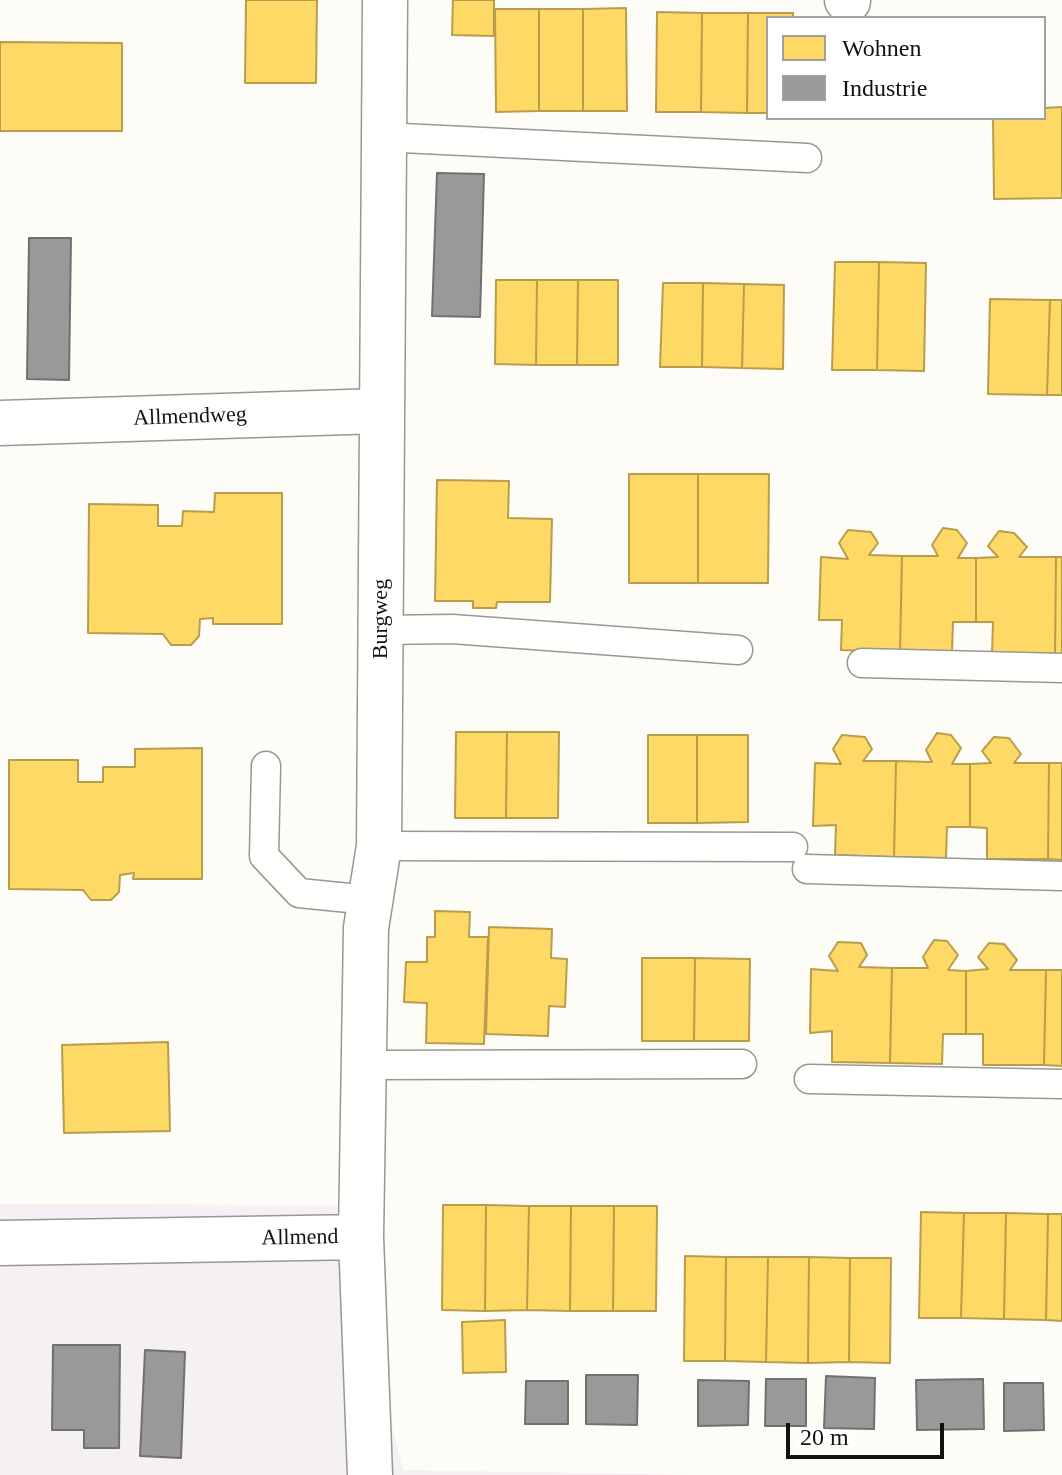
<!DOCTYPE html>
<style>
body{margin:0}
#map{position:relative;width:1062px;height:1475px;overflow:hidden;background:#fdfcf7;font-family:"Times New Roman",serif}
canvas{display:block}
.legend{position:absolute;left:766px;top:16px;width:280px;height:104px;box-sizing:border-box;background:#fff;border:2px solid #a0a0a0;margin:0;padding:10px 14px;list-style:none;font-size:24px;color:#111}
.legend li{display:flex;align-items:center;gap:16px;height:40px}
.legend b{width:40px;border:2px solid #a0a0a0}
.scale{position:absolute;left:786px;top:1423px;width:158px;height:36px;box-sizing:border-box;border:4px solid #111;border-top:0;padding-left:10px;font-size:24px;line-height:28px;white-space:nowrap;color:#111;-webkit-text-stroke:6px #fff;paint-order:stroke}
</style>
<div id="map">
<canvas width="1062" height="1475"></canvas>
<ul class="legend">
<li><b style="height:22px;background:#ffd966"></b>Wohnen</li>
<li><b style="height:22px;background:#999"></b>Industrie</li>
</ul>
<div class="scale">20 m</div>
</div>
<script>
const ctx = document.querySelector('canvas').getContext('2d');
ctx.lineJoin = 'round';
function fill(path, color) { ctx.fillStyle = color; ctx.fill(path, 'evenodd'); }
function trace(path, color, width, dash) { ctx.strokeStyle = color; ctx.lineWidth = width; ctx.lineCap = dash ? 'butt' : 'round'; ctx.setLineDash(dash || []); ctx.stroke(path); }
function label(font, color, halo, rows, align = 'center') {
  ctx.font = font + ' "Times New Roman",serif'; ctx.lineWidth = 8; ctx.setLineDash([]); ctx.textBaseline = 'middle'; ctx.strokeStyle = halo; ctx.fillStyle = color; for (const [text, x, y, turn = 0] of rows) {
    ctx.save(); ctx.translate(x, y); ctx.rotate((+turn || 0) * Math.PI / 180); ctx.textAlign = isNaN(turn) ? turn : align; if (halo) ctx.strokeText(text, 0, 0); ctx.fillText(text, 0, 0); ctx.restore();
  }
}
fill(new Path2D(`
 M0 1204 337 1205 403 1470 697 1475H0Z`), '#f5f0f3');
const homes = new Path2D(`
 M246 0H317L316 83H245Z
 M453 0H494V36L452 35Z
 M626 8 627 111H583V9Z
 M495 9H539V111L496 112Z
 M539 9H583V111H539Z
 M657 12 702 13 701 112H656Z
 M702 13H748L747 113 701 112Z
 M748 13H793V18H768V113H747Z
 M0 42 122 43V131H0Z
 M1062 107V198L994 199 993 118H1044V108Z
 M835 262H879L877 370H832Z
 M879 262 926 263 924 371 877 370Z
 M496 280H537L536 365 495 364Z
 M537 280H578L577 365H536Z
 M578 280H618V365H577Z
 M663 283H703L702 367H660Z
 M703 283 744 284 742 368 702 367Z
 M744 284 784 285 783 369 742 368Z
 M990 299 1050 300 1047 395 988 394Z
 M1050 300H1062V395H1047Z
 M629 474H698V583H629Z
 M698 474H769L768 583H698Z
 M437 480 509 481 508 518 552 519 550 602H497L496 608H473V601H435Z
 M215 493H282V624H213V618L200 619 199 636 191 645H171L163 634 88 633 89 504 158 505V526H182L183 511 214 512Z
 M943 528 957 530 967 543 958 558H976V622H953L952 652H900L902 556H938L932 545Z
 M848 530 871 532 878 543 869 555 902 556 900 652 841 650 842 620H819L821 557 848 559 839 543Z
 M999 531 1014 533 1027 547 1019 557H1056L1055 654 992 653 993 622H976V558L998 557 988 546Z
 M1056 557H1062V654H1055Z
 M456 732H507L506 818H455Z
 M507 732H559L558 818H506Z
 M937 733 951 735 961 748 952 764H970V827H947L946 858 894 857 896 761 932 762 926 750Z
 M648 735H697V823H648Z
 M697 735H748V822L697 823Z
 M842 735 865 737 872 749 863 761H896L894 857 835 855 836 825 813 826 815 763 841 764 833 749Z
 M994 737 1009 738 1021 754 1014 763H1049L1048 859H987V828L970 827V764L991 763 982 751Z
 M202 748V879H133L134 873 120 875 119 892 111 900H91L83 890 9 889V760H78V782H103V767H135V749Z
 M1049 763H1062V860L1048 859Z
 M435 911 470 912 469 937H488L484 1044 426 1043 427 1003 404 1002 406 962H427V937H435Z
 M489 927 552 929 551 958 567 959 565 1007 549 1006 548 1036 486 1034Z
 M934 940 947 941 958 955 948 970 966 971V1034H943L942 1064 890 1063 892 968H928L923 957Z
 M838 942 861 943 867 955 859 967 892 968 890 1063 832 1062V1031L810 1033 811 969 838 971 829 956Z
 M989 943 1004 944 1017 960 1010 970H1046L1044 1065H983V1034H966V971L988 969 978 957Z
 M642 958H695L694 1041H642Z
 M695 958 750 959 749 1041H694Z
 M1046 970H1062V1066L1044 1065Z
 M168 1042 170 1131 64 1133 62 1045Z
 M443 1205H486L485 1311 442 1310Z
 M486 1205 529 1206 527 1310 485 1311Z
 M529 1206H571L570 1311 527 1310Z
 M571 1206H614L613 1311H570Z
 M614 1206H657L656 1311H613Z
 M921 1212 964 1213 961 1318H919Z
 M964 1213H1006L1004 1319 961 1318Z
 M1006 1213 1048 1214 1046 1320 1004 1319Z
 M1048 1214H1062V1321L1046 1320Z
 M685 1256 726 1257 725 1361H684Z
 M726 1257H768L766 1362 725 1361Z
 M768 1257H809L808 1363 766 1362Z
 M809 1257 850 1258 849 1362 808 1363Z
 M850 1258H891L890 1363 849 1362Z
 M505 1320 506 1372 463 1373 462 1322Z`);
fill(homes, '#ffd966');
trace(homes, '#b89d4c', 2);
const industry = new Path2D(`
 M437 173 484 174 480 317 432 316Z
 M29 238H71L69 380 27 379Z
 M53 1345H120L119 1448H84V1430H52Z
 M145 1350 185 1352 181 1458 140 1456Z
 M586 1375H638L637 1425 586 1424Z
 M826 1376 875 1378 874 1429 824 1428Z
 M766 1379H806V1426H765Z
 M983 1379 984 1429 917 1430 916 1380Z
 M698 1380 749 1381 748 1425 698 1426Z
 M526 1381H568V1424H525Z
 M1004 1383H1043L1044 1430 1004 1431Z`);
fill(industry, '#999');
trace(industry, '#707070', 2);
const lane = new Path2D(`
 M382 137 807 158
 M381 630 452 629 738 650
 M862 663 1062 668
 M266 766 264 856 299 893 369 900
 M379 846 793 847
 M807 869 1062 876
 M366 1065 742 1064
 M809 1079 1062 1084`);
const street = new Path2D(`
 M847 0 848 1
 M0 423 380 411
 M0 1243 361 1237
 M370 1475 361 1237 366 928 379 846 385 0`);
trace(lane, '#979795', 31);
trace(street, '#979795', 47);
trace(lane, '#fffffe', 28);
trace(street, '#fffffe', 44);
label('22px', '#111', '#fff', [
 ["Allmendweg",190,417,-2],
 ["Burgweg",381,619,-90],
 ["Allmend",300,1238,-1]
]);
</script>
